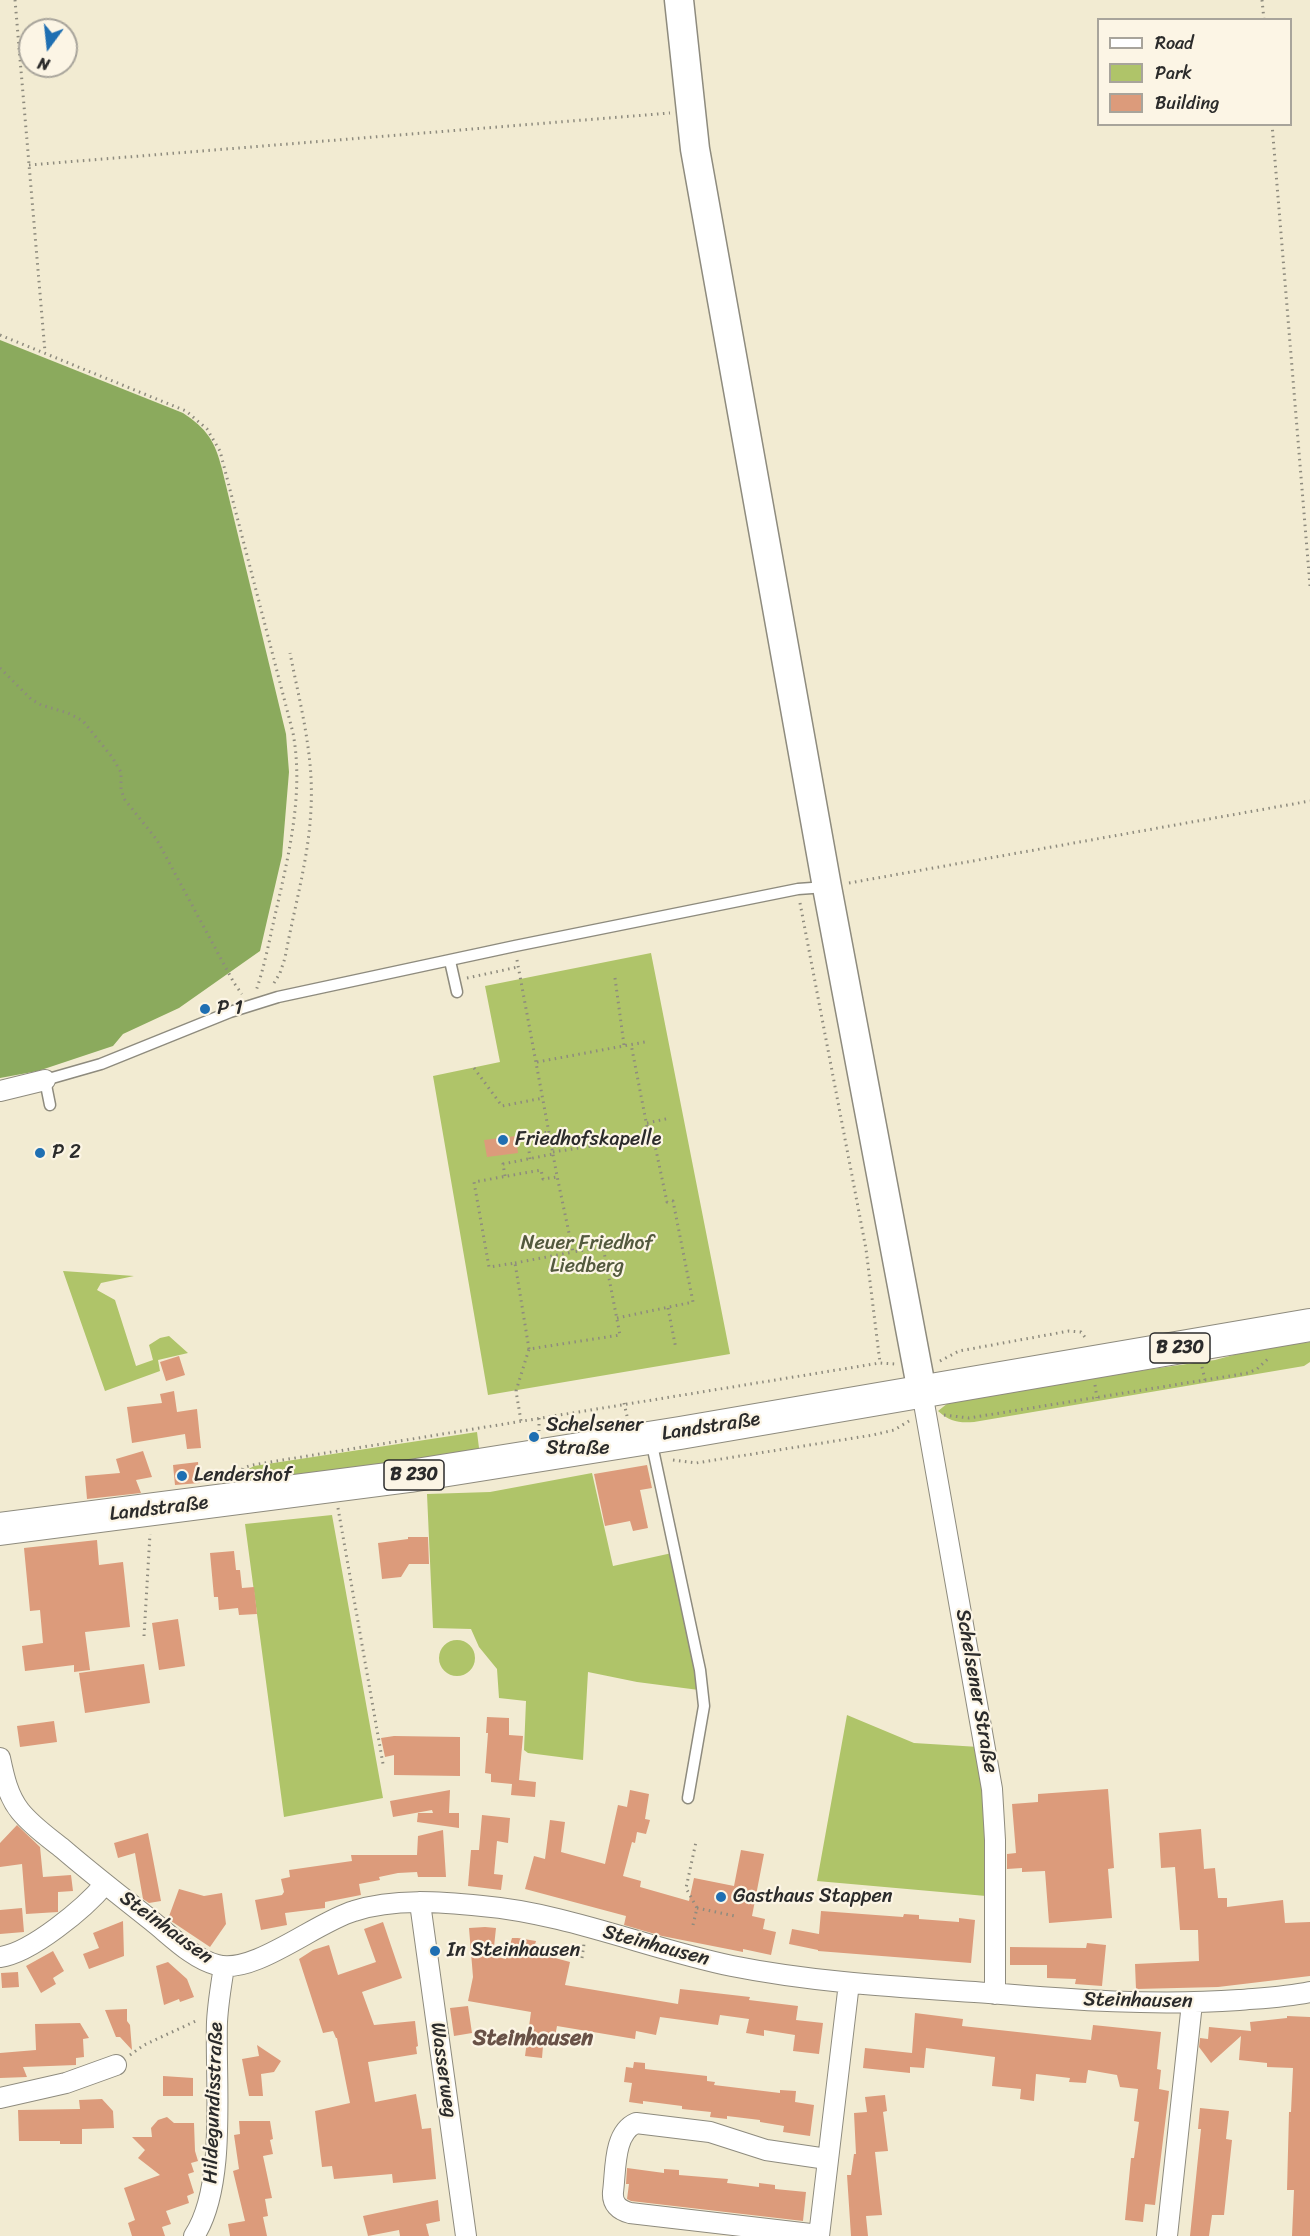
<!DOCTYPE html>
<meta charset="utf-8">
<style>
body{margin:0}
#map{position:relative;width:1310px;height:2236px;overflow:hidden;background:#f2ebd2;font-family:Sriracha,sans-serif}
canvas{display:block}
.legend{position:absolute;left:1097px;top:18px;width:195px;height:108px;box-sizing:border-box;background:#fcf5e5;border:2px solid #a8a49b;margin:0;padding:8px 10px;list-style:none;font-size:18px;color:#2b2b2b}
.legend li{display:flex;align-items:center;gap:12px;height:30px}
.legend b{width:30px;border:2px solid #a8a49b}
.north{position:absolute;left:18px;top:18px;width:60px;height:60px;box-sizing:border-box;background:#fcf5e5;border:2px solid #a8a49b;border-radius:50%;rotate:195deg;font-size:16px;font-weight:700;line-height:24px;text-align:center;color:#2b2b2b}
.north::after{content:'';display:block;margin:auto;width:21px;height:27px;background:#1f6fb2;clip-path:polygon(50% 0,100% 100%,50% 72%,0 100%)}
</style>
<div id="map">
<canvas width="1310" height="2236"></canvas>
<ul class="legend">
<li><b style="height:8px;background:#fff"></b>Road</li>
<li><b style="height:16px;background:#afc469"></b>Park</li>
<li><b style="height:16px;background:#dc9b7b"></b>Building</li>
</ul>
<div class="north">N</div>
</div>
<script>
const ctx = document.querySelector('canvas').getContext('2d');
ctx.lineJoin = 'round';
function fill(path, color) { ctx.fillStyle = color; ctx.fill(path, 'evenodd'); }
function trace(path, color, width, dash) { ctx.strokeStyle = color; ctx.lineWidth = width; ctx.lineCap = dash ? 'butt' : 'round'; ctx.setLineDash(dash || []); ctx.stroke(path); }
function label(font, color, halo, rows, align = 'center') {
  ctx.font = font + ' Sriracha,sans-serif'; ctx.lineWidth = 4.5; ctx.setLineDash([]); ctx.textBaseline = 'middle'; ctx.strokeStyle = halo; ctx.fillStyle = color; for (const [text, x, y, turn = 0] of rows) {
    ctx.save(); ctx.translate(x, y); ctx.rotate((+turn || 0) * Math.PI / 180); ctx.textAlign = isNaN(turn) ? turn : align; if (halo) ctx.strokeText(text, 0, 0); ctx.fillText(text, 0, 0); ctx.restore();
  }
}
fill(new Path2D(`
 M651 953 730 1354 488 1395 433 1076 500 1062 485 986Z
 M63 1271 134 1276 101 1283 97 1290 115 1300 136 1366 153 1360 149 1345 160 1338 169 1336 188 1353 158 1360 160 1371 105 1391Z
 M1310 1342V1362L1304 1366 974 1422C959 1423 950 1422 938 1411L948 1403 1096 1377 1215 1360 1263 1347Z
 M477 1432 480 1456 249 1484 247 1470 254 1466Z
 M592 1473 613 1566 672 1553 699 1690 637 1682 588 1672 583 1760 528 1753 524 1750 526 1701 499 1698 497 1669 479 1647 471 1629 433 1628 427 1494 490 1492Z
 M332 1515 383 1798 284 1817 245 1524Z
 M439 1658a18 18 0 1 1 36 0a18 18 0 1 1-36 0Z
 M847 1715 914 1743 979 1747 987 1799 986 1896 817 1881Z`), '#afc469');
fill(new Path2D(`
 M0 340 183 413C207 429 215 441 222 469L286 734 289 772 282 856 260 951 179 1008 123 1034 113 1046 38 1071 0 1078Z`), '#8baa5d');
fill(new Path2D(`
 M516 1136 518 1153 487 1157 484 1140Z
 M179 1356 185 1375 166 1381 160 1362Z
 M174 1391 177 1412 197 1409 201 1448 187 1449 185 1434 132 1443 127 1407 162 1403 160 1394Z
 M143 1451 152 1477 136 1480 141 1493 87 1499 85 1476 120 1473 116 1459Z
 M198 1462 200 1483 175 1485 173 1465Z
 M647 1465 652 1488 640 1490 648 1528 633 1531 630 1521 605 1526 594 1474Z
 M408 1537H428L429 1564H409L401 1577 382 1579 378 1543 408 1539Z
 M97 1540 99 1565 123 1562 130 1627 85 1632 90 1670 74 1672V1665L25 1671 22 1646 43 1643 40 1610 30 1611 24 1548Z
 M234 1551 236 1570H240L242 1588 254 1587 257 1614 239 1615 238 1608 219 1610 218 1597H214L210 1553Z
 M178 1619 185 1666 159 1670 152 1623Z
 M144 1664 150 1703 85 1713 79 1673Z
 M487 1717 509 1718V1735L523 1736 519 1780 536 1782 535 1797 511 1795 512 1784 491 1782V1774L485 1773 488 1733H486Z
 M54 1721 57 1742 20 1747 17 1726Z
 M394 1736 460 1737V1776L394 1775V1755L385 1757 381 1738Z
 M1108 1789 1114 1868 1108 1869 1112 1918 1049 1923 1045 1871 1022 1872V1868L1007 1869V1854L1016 1853 1012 1804 1038 1802V1794Z
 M450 1790 449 1813H459V1828L417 1822 418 1813H433L432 1810 393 1817 390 1801Z
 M630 1790 649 1794 645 1819 650 1820 646 1834 637 1832 635 1843 632 1842 623 1876 641 1881 640 1887 689 1901 694 1878 734 1886 741 1850 764 1854 752 1916 765 1919 763 1929 776 1932 771 1955 743 1949V1952L662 1936 624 1925 626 1916 525 1889 534 1856 545 1859 550 1820 565 1822 561 1852 605 1864 618 1805 627 1807Z
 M482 1815 510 1818 508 1843 497 1841 494 1874 503 1875 501 1890 468 1886 471 1850H479Z
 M17 1825 40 1847 43 1877 71 1875 73 1891 58 1892V1912L26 1914 22 1864 0 1867V1843Z
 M1201 1829 1204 1869 1215 1868 1218 1898H1227V1907L1283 1900 1285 1923 1310 1922V1976L1218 1987 1136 1989 1135 1964 1199 1961 1198 1930H1180L1175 1867 1161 1868 1159 1833Z
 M443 1830 446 1877H418L417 1872 398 1873 379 1877 380 1880 359 1884 361 1895 325 1902V1908L285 1913 287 1925 261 1930 255 1900 282 1895 284 1892 281 1879 290 1877 289 1870 352 1861 351 1855H417L418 1836Z
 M148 1833 161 1901 149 1903 143 1899 135 1853 118 1858 114 1843Z
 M179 1889 204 1896 222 1893 226 1924 210 1947 168 1919Z
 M22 1908 24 1932 0 1934V1910Z
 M821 1911 903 1917 904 1914 919 1915V1919L959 1922V1918L975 1920 971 1963 818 1951V1950L789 1944 792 1929 819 1934Z
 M123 1921 124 1956 89 1969 83 1954 99 1948 93 1933Z
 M383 1922 402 1978 362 1992 374 2025 415 2021 418 2046 416 2047 417 2054 368 2062 375 2102 416 2094 422 2129 431 2128 436 2179 393 2183 392 2174 334 2179 332 2166 322 2167 315 2111 350 2103 337 2038H336L333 2031 323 2033 299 1959 313 1950 329 1945 338 1975 376 1962 364 1929Z
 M485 1927 496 1928 493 1956 506 1959 512 1938H518L536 1941 533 1952 570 1962 565 1985 678 2004 680 1989 750 1997 749 2000 798 2006 796 2020 823 2023 819 2054 793 2051 795 2035 764 2030V2036L746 2033 749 2019 720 2015 718 2025 660 2017 656 2035 636 2031 635 2039 557 2026 553 2047 543 2046 542 2058 525 2056 531 2012 468 2001 473 1977 469 1928Z
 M1087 1943 1106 1945 1102 1986 1075 1984 1076 1979 1047 1978V1965H1010V1947L1086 1948Z
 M53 1951 64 1971 53 1978 56 1984 41 1993 26 1966Z
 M168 1962 187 1979 194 1997 180 2002 179 1999 164 2005 156 1966Z
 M18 1972 19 1987 2 1988 1 1973Z
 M468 2006 472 2033 454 2036 450 2008Z
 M127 2009V2021L130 2025 132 2050 120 2037H116L105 2010Z
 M915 2013 963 2019 962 2026 1091 2040 1093 2025 1161 2032 1157 2069 1161 2070 1159 2089 1169 2091 1155 2205 1145 2204 1143 2222 1125 2220 1131 2158H1134L1139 2122 1134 2121 1138 2089 1120 2087 1117 2075 1088 2070 1086 2083 1069 2082 1070 2078 1036 2074 1034 2101 1020 2099 1021 2089 992 2086 995 2057 926 2048 924 2068 910 2067V2073L863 2068 865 2048 912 2053Z
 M1287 2016 1310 2017V2236H1292L1294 2190H1287L1289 2112H1291L1293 2068 1267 2067V2063L1239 2060 1241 2036 1211 2063 1199 2047 1200 2038 1208 2039 1209 2027 1251 2031 1250 2022 1287 2018Z
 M80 2023 89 2038 83 2039 84 2057 76 2058V2065L23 2067 27 2077 0 2078V2053L36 2050 35 2024Z
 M257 2045 281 2061 274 2072 261 2074 263 2096H249L242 2059 259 2056Z
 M634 2062 645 2063V2069L707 2076V2081L715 2082 714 2085 780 2093V2090L796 2091 795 2102 814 2105 810 2136 783 2132 784 2126 760 2122V2120L727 2116V2119L710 2117 711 2112 682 2109V2106L643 2101V2104L629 2102 632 2083 624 2082 626 2067 633 2068Z
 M163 2076 193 2078V2096H163Z
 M885 2095 887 2111 883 2112 888 2151 875 2152 882 2215 866 2216 868 2236H851L847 2175H851L854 2154H856L854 2113 867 2112 865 2097Z
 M102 2099 113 2111 114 2128 82 2129V2144H60V2141H19L18 2110 80 2109 79 2100Z
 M1200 2108 1229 2111 1226 2139 1232 2140 1224 2215H1212L1209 2236H1190L1201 2129H1198Z
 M167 2117 174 2123H194L195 2151 198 2161 191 2163 194 2172 188 2174 194 2193 187 2196 189 2203 166 2211 171 2224 162 2227 165 2236H132L128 2223 135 2220 124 2188 160 2175 138 2158 145 2150 132 2137H152L151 2128 158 2120Z
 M239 2121H270L273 2139 270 2140 273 2154 263 2156 272 2198 265 2199 268 2216 263 2217 267 2236H230L228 2224 245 2221 233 2171 239 2169 234 2135 240 2134Z
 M627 2168 664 2173V2169L679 2170V2175L728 2179 727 2183 759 2187V2183L775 2185V2189L806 2192 803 2221 631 2201 627 2199 629 2184H626Z
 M438 2200 440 2221 426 2224 429 2236H400L399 2230 368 2236 363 2216Z`), '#dc9b7b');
const lane = new Path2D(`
 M450 961 457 992
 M50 1105 45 1080 101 1064 230 1012 278 997 515 946 798 889 826 887
 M651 1440 700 1670 704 1706 688 1798`);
const street = new Path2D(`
 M0 1091 45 1080
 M922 1392 992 1789 995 1840V1994
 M0 1758C4 1777 8 1796 20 1811 32 1826 48 1837 63 1849 92 1874 122 1897 152 1921 171 1936 193 1959 217 1965 254 1975 316 1922 354 1911 394 1898 441 1902 482 1906 565 1913 650 1949 732 1966 817 1983 903 1987 989 1993 1072 2000 1155 2006 1239 2000 1263 1998 1287 1997 1310 1992
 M420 1903 466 2236
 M0 1957C31 1953 85 1908 105 1884
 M0 2098 66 2083 116 2065
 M819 2235 630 2213C619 2210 612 2204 613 2192 616 2171 613 2133 636 2123L710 2132 766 2150 827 2159
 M194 2236C227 2186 215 2082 217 2022 218 2003 221 1985 224 1967
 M819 2236 849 1983
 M1167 2236 1192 2003`);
const secondary = new Path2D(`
 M679 0 695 149 827 887 922 1392`);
const primary = new Path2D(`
 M0 1529 410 1476 680 1433 1310 1325`);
trace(lane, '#8e8b7e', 13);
trace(street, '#8e8b7e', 22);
trace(secondary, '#8e8b7e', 31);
trace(primary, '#8e8b7e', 34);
trace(new Path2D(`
 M15 0 45 352
 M1262 0 1264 20
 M1272 124 1310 586
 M29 165 670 113
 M0 335 186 411 207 429 220 451 293 733C304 792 289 854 276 911 270 937 265 965 256 991
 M0 668 31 699 41 705 68 713 83 721 112 757 121 772V790L125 800 157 840 234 983 242 994
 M849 883 1310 801
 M800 903 866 1249 880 1363
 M517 960 557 1176 573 1252 603 1247 620 1335 529 1349 516 1391 521 1421
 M467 978 518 967
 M615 978 624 1045
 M274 983 280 973 285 958C294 908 309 858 311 808 314 755 300 704 290 653
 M537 1062 645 1042
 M474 1068 502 1106 543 1098
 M647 1123 670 1118
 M553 1152 649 1137 631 1044
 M530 1159 527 1135 549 1132
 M505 1176 503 1164 553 1154
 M515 1263 573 1252
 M668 1308 676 1349
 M617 1318 693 1302 673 1201 667 1202 653 1136 649 1137
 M529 1349 515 1263 489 1267 474 1182 541 1170 543 1179 557 1177
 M940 1361 959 1351 1069 1331 1081 1332 1087 1340
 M1202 1367 1205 1380
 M1095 1385 1097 1398
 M624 1403 627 1416
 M944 1415 969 1418 1248 1373 1257 1369 1270 1357
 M539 1418V1431
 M673 1460 696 1463 873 1435 894 1430 909 1421
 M240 1475 243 1468 252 1465 880 1363 895 1364
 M338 1508 383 1764
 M144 1636 150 1534
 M697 1908 735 1916
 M693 1925 697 1908 686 1888 696 1842
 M582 1958 584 1944
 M130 2055 144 2045 198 2020`), '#8e8b7e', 3, [1.5, 4.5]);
trace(lane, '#fff', 10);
trace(street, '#fff', 20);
trace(secondary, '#fff', 28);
trace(primary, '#fff', 32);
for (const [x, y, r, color] of [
 [205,1009,6,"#1f6fb2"],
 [503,1140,6,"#1f6fb2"],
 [40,1153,6,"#1f6fb2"],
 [534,1437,6,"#1f6fb2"],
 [182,1476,6,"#1f6fb2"],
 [721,1897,6,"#1f6fb2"],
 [435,1951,6,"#1f6fb2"]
]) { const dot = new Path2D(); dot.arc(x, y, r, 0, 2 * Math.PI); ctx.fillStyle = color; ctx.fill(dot); trace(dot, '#fcf5e5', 2); }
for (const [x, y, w] of [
 [1180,1348,60],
 [414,1475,60]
]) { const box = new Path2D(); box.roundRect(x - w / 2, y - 15, w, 30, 4.5); ctx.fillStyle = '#fcf5e5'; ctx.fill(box); trace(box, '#2b2b2b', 1.5); }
label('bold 18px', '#2b2b2b', null, [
 ["B 230",1180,1348],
 ["B 230",414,1475]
]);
label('20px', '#2b2b2b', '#fcf5e5', [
 ["P 1",217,1009],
 ["Friedhofskapelle",515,1140],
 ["P 2",52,1153],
 ["Schelsener",546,1426],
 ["Straße",546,1449],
 ["Lendershof",194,1476],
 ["Gasthaus Stappen",733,1897],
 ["In Steinhausen",447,1951]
], 'left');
label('20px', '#53593e', '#fcf5e5', [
 ["Neuer Friedhof",587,1244],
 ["Liedberg",587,1267]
]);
label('20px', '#2b2b2b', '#fcf5e5', [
 ["Landstraße",711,1427,-9],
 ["Landstraße",159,1509,-7],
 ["Schelsener Straße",976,1691,80],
 ["Steinhausen",166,1928,36],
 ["Steinhausen",656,1946,15],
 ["Steinhausen",1138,2001,1],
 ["Wasserweg",443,2070,82],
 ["Hildegundisstraße",214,2103,-88]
]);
label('bold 22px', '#695247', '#fcf5e5', [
 ["Steinhausen",533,2039]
]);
</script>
